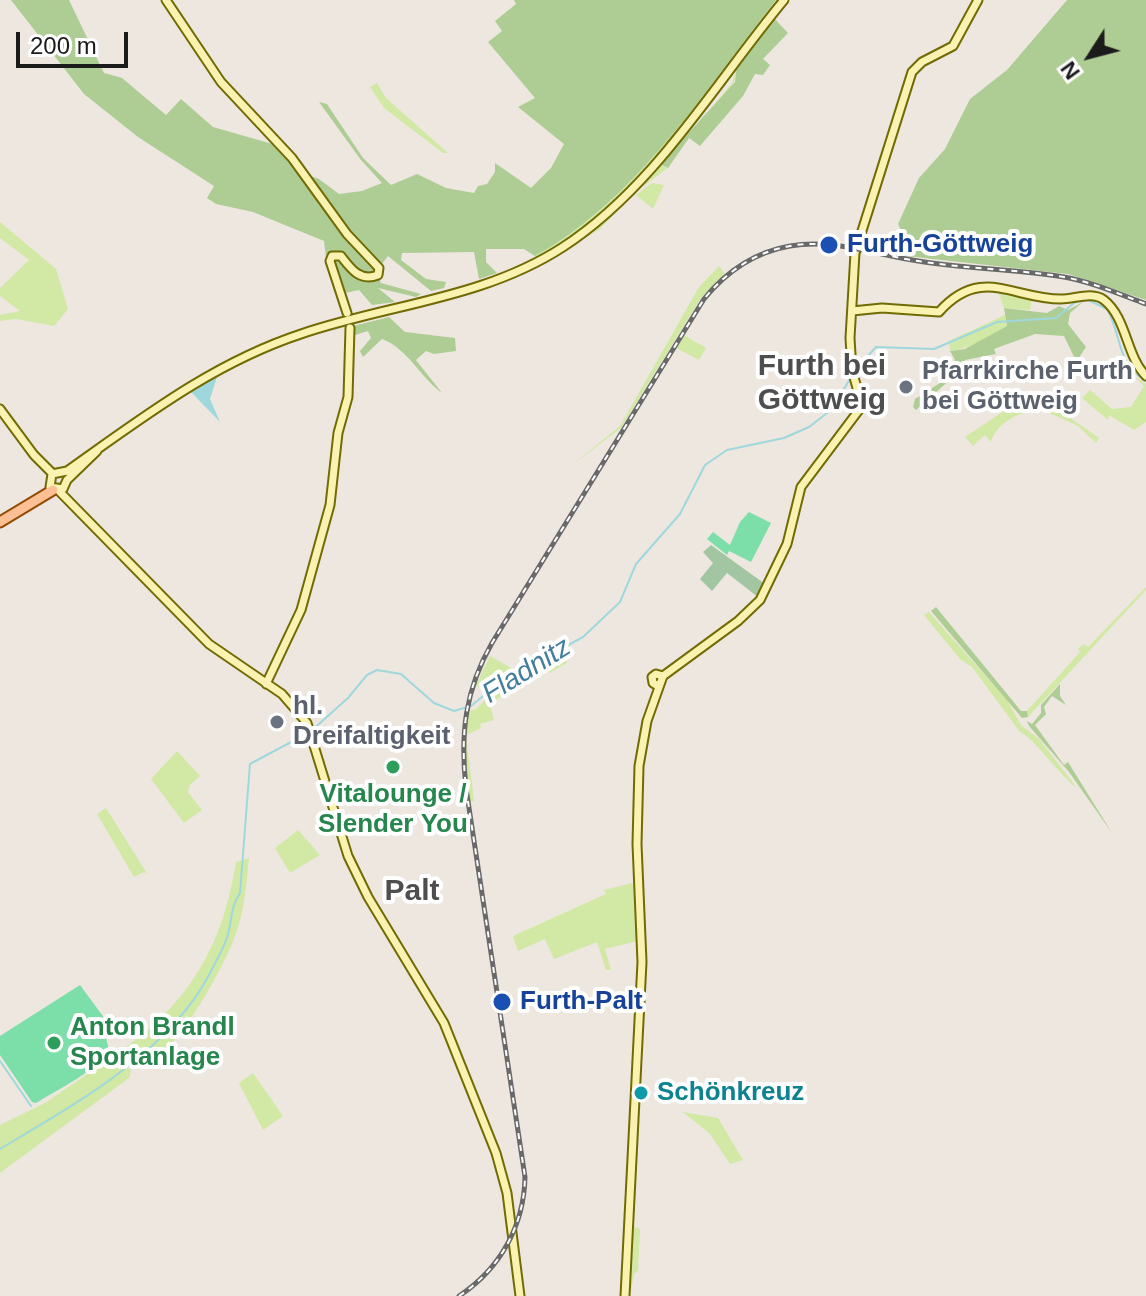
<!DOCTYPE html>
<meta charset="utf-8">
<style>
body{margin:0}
#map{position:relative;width:1146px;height:1296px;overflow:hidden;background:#ede7e0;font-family:Helvetica,sans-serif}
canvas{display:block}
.north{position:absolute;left:1050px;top:16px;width:80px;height:80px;-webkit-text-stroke:6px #fff;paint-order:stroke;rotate:234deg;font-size:22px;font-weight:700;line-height:32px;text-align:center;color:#1b1b1b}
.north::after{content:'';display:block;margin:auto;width:28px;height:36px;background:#1b1b1b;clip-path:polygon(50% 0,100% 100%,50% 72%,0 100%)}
.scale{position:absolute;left:16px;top:32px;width:112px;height:36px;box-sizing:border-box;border:4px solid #1b1b1b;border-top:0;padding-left:10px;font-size:24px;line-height:28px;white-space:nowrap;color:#1b1b1b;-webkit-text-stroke:6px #fff;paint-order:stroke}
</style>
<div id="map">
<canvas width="1146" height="1296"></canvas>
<div class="north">N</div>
<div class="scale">200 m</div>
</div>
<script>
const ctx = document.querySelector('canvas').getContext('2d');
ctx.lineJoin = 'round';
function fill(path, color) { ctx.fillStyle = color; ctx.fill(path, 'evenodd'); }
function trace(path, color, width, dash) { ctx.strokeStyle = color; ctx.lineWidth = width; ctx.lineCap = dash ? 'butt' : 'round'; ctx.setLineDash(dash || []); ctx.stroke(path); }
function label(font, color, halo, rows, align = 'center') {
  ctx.font = font + ' Helvetica,sans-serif'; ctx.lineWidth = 8; ctx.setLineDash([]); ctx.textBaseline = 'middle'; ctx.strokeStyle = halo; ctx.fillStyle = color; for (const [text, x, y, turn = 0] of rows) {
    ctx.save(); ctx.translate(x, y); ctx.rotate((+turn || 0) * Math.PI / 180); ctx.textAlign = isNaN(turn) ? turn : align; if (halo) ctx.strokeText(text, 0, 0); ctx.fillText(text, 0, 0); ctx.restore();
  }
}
fill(new Path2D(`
 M776 0H780C708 91 640 201 537 259L535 256C636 200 706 89 776 0Z
 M737 66C738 97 702 114 684 134 675 144 668 155 660 165L668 168 637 191 600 229 540 266 601 222 687 129 709 111 732 83Z
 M377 83 386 98 448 153H443L384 108 370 87Z
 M652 183 664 185 653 209 636 195Z
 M0 222 56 269 68 309 54 326 16 319 0 321V315L20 311 0 296V288L29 260 0 238Z
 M719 266 725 274 701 298 621 428 572 465 620 426 699 287Z
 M997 289 1032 296 1030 310 1004 308Z
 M1005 315 1007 326C989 338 972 348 950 351L949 341Z
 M684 335 706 348 699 360 676 348Z
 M1134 376 1146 384V422L1134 430 1109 415 1108 420 1082 398 1090 390 1112 409 1131 407 1144 386Z
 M1019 401 1063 413 1099 438 1096 443 1078 426 1041 409C1022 411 996 422 991 442L985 435 973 446 965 437Z
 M1146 587V590L1028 717 1027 711 1080 652 1078 649 1084 644 1088 647Z
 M929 612 1007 700 1021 725 1039 739 1077 788C1060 776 1032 736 1020 732L972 667 960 659 924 615Z
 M562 652 567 663 549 673 543 665 536 668 490 705 494 720 480 724 481 728 466 735 474 801 470 802C466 772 463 742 467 712L476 709 496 688Z
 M490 656 513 669 482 689 476 685Z
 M177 751 200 776 190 785 188 792 202 810 184 823 151 779Z
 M106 808 148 875 144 872 134 877 97 814Z
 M298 830 320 855 290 873 275 848Z
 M249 858C246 885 245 910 235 936 225 965 170 1069 134 1069L121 1051C190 1001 222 948 236 862Z
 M633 883 637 941 605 949 611 970H606L597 942 554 959 545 939 518 951 513 936 606 894 604 890Z
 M113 1049 131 1071 129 1078 0 1173V1125L45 1103 114 1056Z
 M253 1073 283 1116 263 1130 239 1083Z
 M640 1099 634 1227 640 1229 638 1271 634 1274 630 1296H627Z
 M683 1112 718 1118 743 1160 730 1164 710 1134Z`), '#d1e9a4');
fill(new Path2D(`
 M11 0H69L104 73 122 78 166 115 181 99 213 127 276 145 349 240 377 271 374 275 354 269 338 251 326 258 324 241 253 212 216 204 207 198 214 186 138 137 84 94Z
 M514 0H776C706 89 636 201 535 256L524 249H486V262L497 273 479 279 474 252 402 253 401 260 426 279 446 282 444 288 431 291 388 256 382 264 353 236 329 200 305 174 319 179 339 194 362 191 382 183 361 160 319 102 327 104 363 158 391 185 417 174 446 188 474 193 478 186 487 184 495 172V163L531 188 551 168 564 144 518 107 535 98 488 42 502 31 495 21 516 4Z
 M1067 0H1146V300L1068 274 906 256 897 244 904 236 898 224 919 178 945 149 970 99 1007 70Z
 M773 17 788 33 763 59 770 65 763 75 755 74 743 96 700 146 689 138 668 168 660 164 735 82 737 66Z
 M334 258H340L357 277 379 278 381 283 421 294 416 297 378 288 395 302 372 305 359 290 345 293Z
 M1083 302 1070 313 1068 324 1086 347 1080 356 1082 361 1077 363 1064 336 1035 334 994 349 996 354 965 360 961 370 916 410 913 407 915 399 943 381 940 377 955 360 950 351 965 349 1007 326 1004 308 1047 313 1059 306 1068 310Z
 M389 317 405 332 455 338 456 351 434 354 426 351 416 360 442 393C421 378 407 348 382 339L363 357 360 351 371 338 368 331 352 336 353 326Z
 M936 607 1021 711H1027L1028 717 1022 718 931 611Z
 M1060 684V696L1066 705 1052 696 1044 707 1046 714 1035 725 1064 765 1068 762 1112 833 1069 772 1029 726 1027 721 1032 724 1041 713V705Z`), '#aecd94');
fill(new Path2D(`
 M711 545 765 584 758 597 727 573 712 591 700 579 713 563 703 552Z`), '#a1c6a1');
fill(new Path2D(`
 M749 512 771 523 751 562 729 551 727 555 707 539 713 532 730 545 740 522Z
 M80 985 105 1019 97 1025 105 1034 109 1050C100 1069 55 1091 36 1103L32 1102 0 1055V1036Z`), '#7cdea8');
fill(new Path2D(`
 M218 374 210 399 220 422 190 391Z`), '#9fd8dc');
trace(new Path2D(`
 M855 370 876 347 934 349 997 322 1056 318 1074 303 1086 299 1107 309C1122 335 1116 364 1146 381
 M311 731 348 698 367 675 377 670 401 674 434 703 454 711 471 706 499 683 583 637 620 602 636 564 680 514 705 465 727 450 784 438 809 427 831 410 850 379
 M0 1061 31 1106
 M0 1149C75 1104 169 1053 210 973 215 963 226 944 228 934 232 919 231 906 240 893L250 764 306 734`), '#9fd8dc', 2);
const secondary = new Path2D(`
 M166 0 221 82 292 158 347 234 379 268 378 275C360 282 351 269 341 256H332L330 261 347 313
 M852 311 882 308 939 312C981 265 1013 299 1061 299 1075 299 1092 291 1104 300 1127 318 1126 356 1146 376
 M0 409 34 455 53 474
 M97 451 67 480 63 489 50 487 52 474 67 471C142 418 213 363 301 334 389 304 483 299 563 247 655 187 715 83 784 0
 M59 491 209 644 282 694 307 723 348 856 368 897 444 1023 496 1153 507 1193 520 1296
 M663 676 738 621 760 600 787 544 801 487 862 406 852 370 850 338 855 253 912 72 922 62 953 46 978 0
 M266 684 301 610 330 505 338 433 348 397 350 328
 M658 686 653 683 652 677 656 674 663 676
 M625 1296 642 962 637 844 639 766 647 721 663 676`);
const primary = new Path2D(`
 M0 522 53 490`);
trace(secondary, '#716b03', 11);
trace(primary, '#924a00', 13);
trace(secondary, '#faf2b1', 7);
trace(primary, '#fdc095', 9);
const rail = new Path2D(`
 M459 1296C500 1269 524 1226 525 1177L466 788C460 734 465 690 492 643L704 299C726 272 755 252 790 246 833 238 876 255 918 261 966 269 1016 269 1064 277 1092 282 1119 294 1146 304`);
trace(rail, '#696969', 5);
trace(rail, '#fff', 2, [6]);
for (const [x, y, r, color] of [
 [829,245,10,"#1a4fb4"],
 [906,387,8,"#6b7280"],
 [277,722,8,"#6b7280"],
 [393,767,8,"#2e9e5b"],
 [502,1002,10,"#1a4fb4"],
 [54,1043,8,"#2e9e5b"],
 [641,1093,8,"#0f9aa8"]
]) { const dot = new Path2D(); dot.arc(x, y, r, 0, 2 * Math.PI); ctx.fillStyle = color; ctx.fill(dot); trace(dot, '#fff', 3); }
label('bold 26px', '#164399', '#fff', [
 ["Furth-Göttweig",847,245],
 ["Furth-Palt",520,1002]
], 'left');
label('bold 26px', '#5b616d', '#fff', [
 ["Pfarrkirche Furth",922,372],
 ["bei Göttweig",922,402],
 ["hl.",293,707],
 ["Dreifaltigkeit",293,737]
], 'left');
label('bold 26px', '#27864d', '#fff', [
 ["Vitalounge /",393,795],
 ["Slender You",393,825],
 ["Anton Brandl",70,1028,"left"],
 ["Sportanlage",70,1058,"left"]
]);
label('bold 26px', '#0d838f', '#fff', [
 ["Schönkreuz",657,1093]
], 'left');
label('italic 28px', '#427d9c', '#fff', [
 ["Fladnitz",527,671,-32]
]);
label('bold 30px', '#4e4e4e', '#fff', [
 ["Furth bei",822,367],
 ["Göttweig",822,401],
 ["Palt",412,892]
]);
</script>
